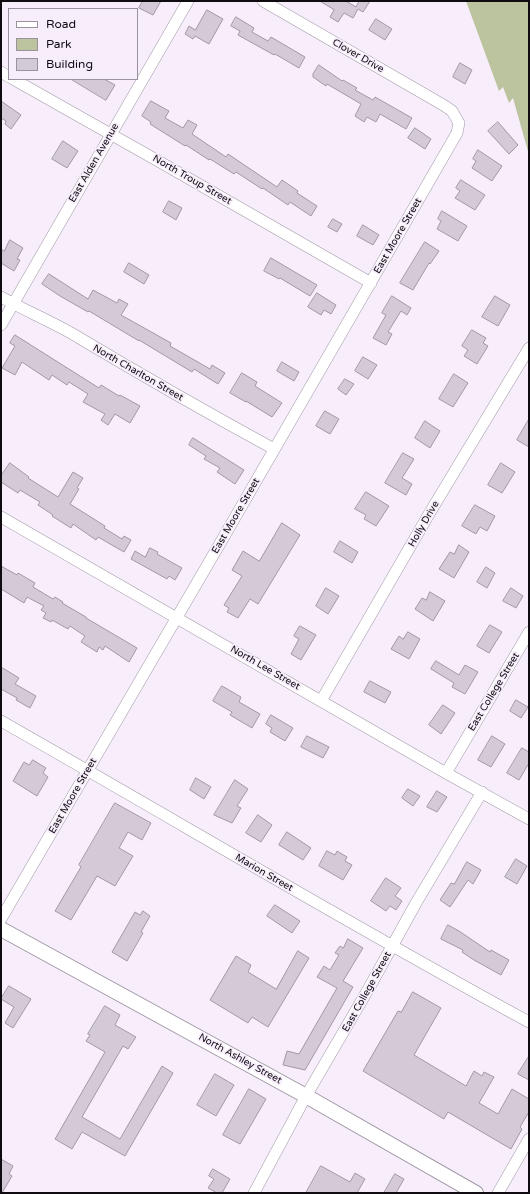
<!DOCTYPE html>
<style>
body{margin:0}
#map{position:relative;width:530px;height:1194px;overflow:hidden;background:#f7edfb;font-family:"Varela Round",sans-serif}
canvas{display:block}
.frame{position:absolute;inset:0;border:2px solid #0f0b10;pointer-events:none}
.legend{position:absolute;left:8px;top:8px;width:130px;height:72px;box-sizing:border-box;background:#f7edfb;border:1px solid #9a939d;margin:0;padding:5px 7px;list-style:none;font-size:12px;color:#0f0b10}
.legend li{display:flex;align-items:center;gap:8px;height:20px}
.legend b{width:20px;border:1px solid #9a939d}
</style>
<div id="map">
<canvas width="530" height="1194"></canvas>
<div class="frame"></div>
<ul class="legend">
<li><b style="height:5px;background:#fff"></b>Road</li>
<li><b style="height:11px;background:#bcc39f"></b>Park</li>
<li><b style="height:11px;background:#d4cad7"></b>Building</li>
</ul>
</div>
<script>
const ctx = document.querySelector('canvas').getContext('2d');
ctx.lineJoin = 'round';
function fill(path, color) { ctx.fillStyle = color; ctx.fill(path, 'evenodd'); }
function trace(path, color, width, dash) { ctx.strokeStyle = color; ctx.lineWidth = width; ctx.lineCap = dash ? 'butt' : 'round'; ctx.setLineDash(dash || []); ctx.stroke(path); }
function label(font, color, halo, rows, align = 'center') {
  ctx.font = font + ' "Varela Round",sans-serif'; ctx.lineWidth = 3.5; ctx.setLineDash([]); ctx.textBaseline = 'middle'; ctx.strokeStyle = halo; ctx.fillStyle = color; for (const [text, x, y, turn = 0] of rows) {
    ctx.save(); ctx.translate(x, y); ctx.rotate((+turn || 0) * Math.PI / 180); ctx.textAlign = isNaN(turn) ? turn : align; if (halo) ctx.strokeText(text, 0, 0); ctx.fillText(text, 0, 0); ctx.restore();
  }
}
fill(new Path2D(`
 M466 1H529V155L513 98 509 103 503 87 499 91Z`), '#bcc39f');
const building = new Path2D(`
 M143 1H161L153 15 139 8Z
 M320 1H346L356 7 359 1H370L363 12 358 9 353 18 344 13 338 22 330 17 334 10Z
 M207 10 223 19 209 44 195 36 193 39 185 34 189 26 195 30Z
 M236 17 254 28 252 32 268 41 271 37 305 57 299 68 275 54 274 55 238 35 240 31 231 26Z
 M376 19 392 29 385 40 369 30Z
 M460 63 472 70 465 84 453 77Z
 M319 65 342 81 343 80 357 88 355 90 373 100 375 97 412 118 406 129 380 114 376 122 367 117 364 122 355 116 361 104 327 84 326 86 313 77V74Z
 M71 79H104L115 85 106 100Z
 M1 101 21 115 11 129 5 124 6 121 1 118Z
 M151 101 169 111 165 118 183 128 188 120 197 125 192 134 226 157 228 154 277 187 282 180 298 191 297 193 317 206 311 216 290 202 288 205 263 188 262 189 236 172 234 174 210 159 209 160 186 145 185 146 150 124 151 122 142 116Z
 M498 122 518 145 509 154 488 131Z
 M415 128 431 139 425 149 408 138Z
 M63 141 78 151 67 168 52 159Z
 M478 150 502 166 492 181 472 168 476 161 473 159Z
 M461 180 485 195 475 210 455 198 460 191 456 188Z
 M169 201 182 208 176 220 163 212Z
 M442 211 467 226 458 241 437 229 441 221 438 219Z
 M333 219 342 224 337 232 328 227Z
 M363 225 379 235 373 245 357 236Z
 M10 240 23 248 17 259 20 260 14 271 1 263V249L4 251Z
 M425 242 439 251 430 264 429 263 413 290 400 283Z
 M271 258 317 285 310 296 280 278 279 279 264 271Z
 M129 263 149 275 144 284 124 272Z
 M49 274 88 299 93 290 117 303 119 299 128 304 121 315 171 343 170 346 210 369 212 365 225 373 218 384 194 369 192 372 139 340V341L89 311 88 312 60 296 42 284Z
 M317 293 336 305 331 314 324 310 321 315 308 307Z
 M392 296 411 308 407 315 401 311 388 332 392 334 386 345 373 338 386 315 382 313Z
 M495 296 510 305 498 326 482 317Z
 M472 330 486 338 483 343 488 346 477 364 464 356 468 350 462 346Z
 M15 335 99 388 101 385 119 396 120 395 140 406 130 423 115 414 108 425 101 420 105 414 83 402 88 394 69 382 67 385 52 375 49 380 22 362 15 375 2 368 15 346 10 343Z
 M363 357 377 365 368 379 355 371Z
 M282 362 299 372 294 381 277 371Z
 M242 373 257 382 255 386 282 403 272 417 246 401V402L230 393Z
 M454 374 468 383 453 407 439 399Z
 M345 379 354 384 346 395 338 389Z
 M325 411 339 419 330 434 316 426Z
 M529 419V447L517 440Z
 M425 421 440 431 430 448 415 438Z
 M193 438 244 470 235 484 217 472 220 468 204 459 206 456 189 445Z
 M403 453 414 459 402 478 412 484 406 495 385 483Z
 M10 463 29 477 28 478 58 497 73 472 83 478 77 488 79 489 70 504 105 526 104 528 122 539 124 536 131 540 124 552 98 537 96 540 73 524 71 528 52 516 53 515 38 505 40 502 20 490 18 493 1 482V476Z
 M501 463 515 472 502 493 488 485Z
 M366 492 389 506 376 526 364 519 366 515 355 509Z
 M475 505 495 516 487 531 480 527 476 534 462 526Z
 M282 523 300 535 258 604 250 599 238 618 227 612 229 608 224 605 242 576 232 570 243 551 259 561Z
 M340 541 358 552 352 563 334 552Z
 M459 545 469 552 454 578 439 569 450 552 454 554Z
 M150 548 158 552 157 554 182 568 175 580 169 576 167 579 131 559 135 551 145 557Z
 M1 566 17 575 18 573 35 583 33 587 53 599 55 597 63 602 62 603 86 617V618L137 648 129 662 105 646 103 650 99 647 97 652 81 642 85 636 70 626 68 629 52 620 51 622 43 618 46 613 41 610 44 606 27 597 24 603 1 589Z
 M486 567 495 573 487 588 477 582Z
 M326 588 339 596 328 614 316 606Z
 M511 588 523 596 516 608 503 601Z
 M430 592 445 601 433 621 415 609 422 598 426 600Z
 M490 625 502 632 489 653 477 646Z
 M300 626 316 635 301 660 291 654 299 639 294 636Z
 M408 632 420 639 409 659 391 649 399 636 403 639Z
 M436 661 459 675 465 665 478 672 465 694 452 687 454 683 431 669Z
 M1 667 19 678 15 684 36 696 30 708 16 700 17 698 1 689Z
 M370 681 391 692 385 703 364 692Z
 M222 686 241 697 239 702 260 714 252 728 230 715 232 712 213 701Z
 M516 700 528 707 521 718 510 711Z
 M443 705 455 713 441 734 429 725Z
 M271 715 293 728 285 741 270 732 272 728 266 724Z
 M307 736 329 747 323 758 301 747Z
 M492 736 505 744 491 767 478 760Z
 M522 748 529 752V763L519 780 507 773Z
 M33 760 46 768 43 773 48 777 37 796 13 781 24 762 29 765Z
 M196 778 211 787 204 799 190 790Z
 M235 780 248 789 237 806 241 808 232 823 214 815Z
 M408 789 420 796 413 806 402 798Z
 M437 791 447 797 437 812 427 807Z
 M115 803 151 823 142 840 128 832 119 848 133 856 115 886 97 876 71 920 55 911 81 867 79 865Z
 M258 815 272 825 261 842 246 833Z
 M287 832 311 848 303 860 279 845Z
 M327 851 335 855 337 851 347 857 345 861 352 865 343 880 319 866Z
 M516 859 527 866 517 884 505 877Z
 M467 862 481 870 473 884 468 880 450 907 440 900 451 883 454 884Z
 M386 878 401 888 395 896 402 901 396 910 390 906 386 911 371 901Z
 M275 905 300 921 292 933 267 916Z
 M143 911 150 916 141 932 143 933 127 961 112 952 135 912 140 915Z
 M448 925 459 931 490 952 491 950 509 960 501 975 474 960 462 952 463 950 441 939Z
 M348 939 363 948 343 981 353 987 305 1070 283 1065 287 1051 299 1054 337 988 317 977 324 966 330 970 339 955 335 953 340 946 343 948Z
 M298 951 309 958 268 1027 252 1017 248 1023 210 1000 236 956 251 965 248 972 276 989Z
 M9 986 31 999 13 1028 5 1023 14 1007 1 999Z
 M413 992 441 1008 414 1055 466 1086 474 1071 482 1076 484 1072 494 1077 479 1103 498 1114 512 1089 529 1099V1112L520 1127 522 1129 511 1149 448 1112 444 1119 363 1071 398 1011 401 1012Z
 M105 1006 120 1015 115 1025 136 1037 128 1049 123 1046 82 1117 120 1139 162 1066 173 1073 125 1156 82 1132 72 1149 55 1139 105 1052 86 1041 90 1035 88 1034Z
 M529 1056V1080L518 1074Z
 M215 1074 234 1085 216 1116 197 1105Z
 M249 1089 266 1099 240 1144 223 1135Z
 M1 1159 13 1166 9 1174 12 1176 2 1193H1Z
 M321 1166 350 1182 355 1173 365 1179 357 1193H306Z
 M213 1169 230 1179 222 1193H217L208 1188 214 1179 209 1176Z
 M395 1174 404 1179 396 1193H384Z`);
fill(building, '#d4cad7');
trace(building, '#a298a5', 1);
const minor = new Path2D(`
 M1 72 9 77
 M13 79 160 162 371 283
 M1 297C24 310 48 320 71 333 138 373 206 412 274 449
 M1 325 188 1
 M1 517 446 773 529 819
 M321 701 429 514 529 348
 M1 721C177 821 351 925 529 1022
 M446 773 529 632
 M1 919 222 540 457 133 459 123 452 111 445 106 263 1
 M254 1193 306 1096 369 988 416 903 482 792
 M498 1193 529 1139`);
const major = new Path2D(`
 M1 929 306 1096 476 1193`);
trace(minor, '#a198a5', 12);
trace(major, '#a198a5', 16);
trace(minor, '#fff', 11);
trace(major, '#fff', 14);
label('10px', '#0f0b10', '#f7edfb', [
 ["Clover Drive",358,56,30],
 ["East Alden Avenue",94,163,-60],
 ["North Troup Street",192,180,30],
 ["East Moore Street",398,236,-60],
 ["North Charlton Street",138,373,30],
 ["East Moore Street",236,516,-60],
 ["Holly Drive",424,524,-60],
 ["North Lee Street",265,668,30],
 ["East College Street",494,692,-59],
 ["East Moore Street",73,796,-60],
 ["Marion Street",264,873,30],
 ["East College Street",367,992,-61],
 ["North Ashley Street",240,1059,29]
]);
</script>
